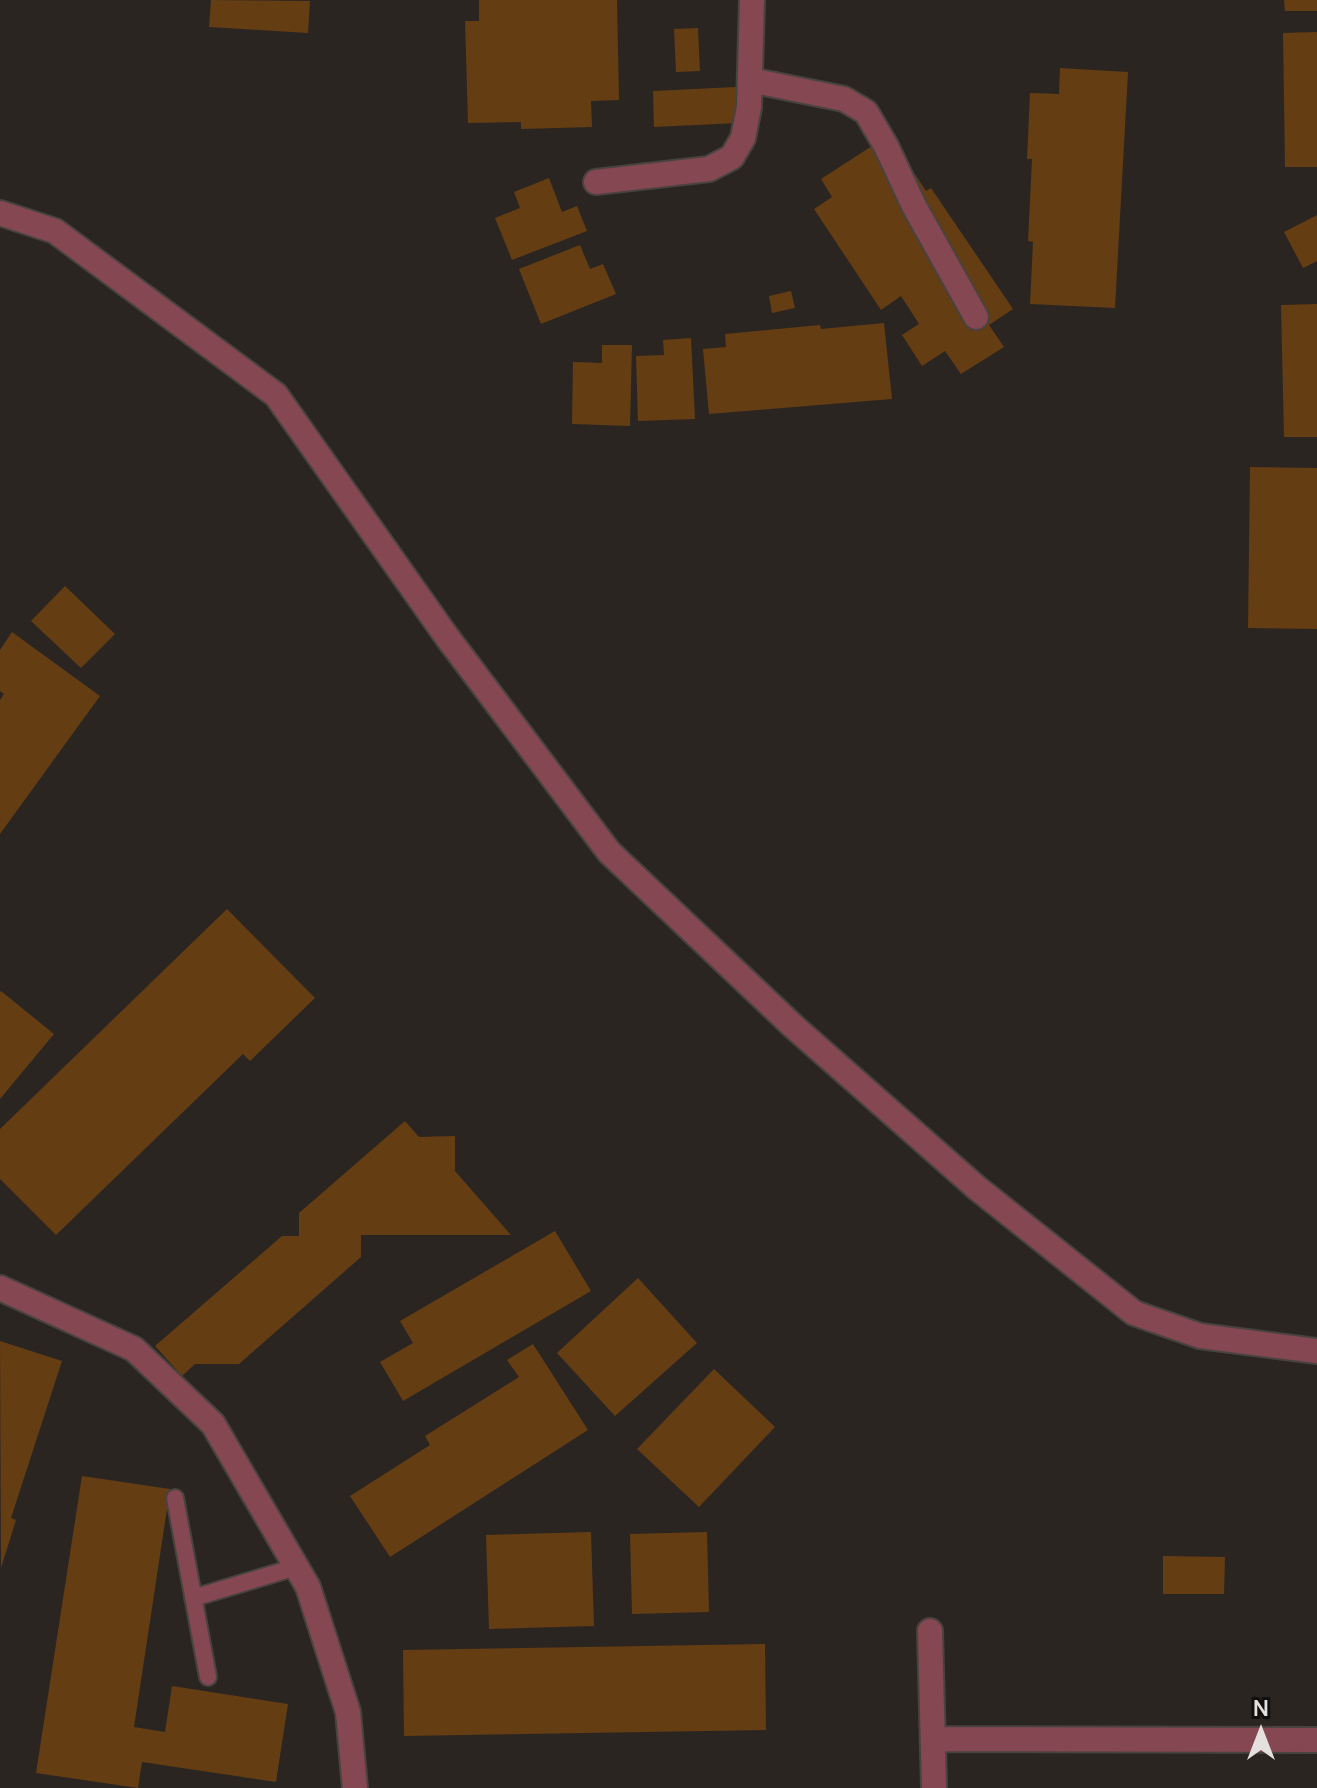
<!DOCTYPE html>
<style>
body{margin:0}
#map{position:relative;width:1317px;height:1788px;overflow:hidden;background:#2b2522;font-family:Manrope,sans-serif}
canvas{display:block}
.north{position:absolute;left:1221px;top:1692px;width:80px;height:80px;-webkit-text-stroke:6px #110f0d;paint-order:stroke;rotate:0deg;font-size:22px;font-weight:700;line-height:32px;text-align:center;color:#e4e0dd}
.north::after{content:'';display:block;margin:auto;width:28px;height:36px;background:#e4e0dd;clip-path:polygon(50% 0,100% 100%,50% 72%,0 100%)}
</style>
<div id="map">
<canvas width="1317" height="1788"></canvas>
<div class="north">N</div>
</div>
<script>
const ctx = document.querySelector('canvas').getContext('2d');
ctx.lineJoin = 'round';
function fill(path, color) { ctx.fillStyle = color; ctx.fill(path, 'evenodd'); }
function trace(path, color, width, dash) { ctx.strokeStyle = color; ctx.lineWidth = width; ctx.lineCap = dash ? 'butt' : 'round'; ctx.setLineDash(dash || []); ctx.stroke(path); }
fill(new Path2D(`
 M211 0 310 1 308 33 209 27Z
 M479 0H617L619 100 591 101 592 127 521 129V122L468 123 465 21H479Z
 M1284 0H1317V11H1285Z
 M698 28 700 71 676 72 674 29Z
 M1317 32V167H1285L1283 33Z
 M1060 68 1128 72 1115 308 1030 304 1033 242 1028 241 1032 159H1027L1030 93 1059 94Z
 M736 87 738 123 654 127 653 91Z
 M889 135 926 191 931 188 1013 309 989 325 1004 347 961 374 945 351 922 366 902 335 919 324 901 296 881 310 814 209 832 197 821 179Z
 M549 178 562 212 577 206 587 231 512 260 495 218 520 208 514 192Z
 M1317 215V261L1303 268 1284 232Z
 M580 245 590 269 603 264 616 294 541 324 519 269Z
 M791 291 795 308 772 313 769 296Z
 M1317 304V437H1284L1281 305Z
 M884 323 892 399 709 414 703 349 726 347 725 334 820 325 821 329Z
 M691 338 695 419 638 421 636 356 664 355 663 340Z
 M602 345H632L630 426 572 424 573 362 602 363Z
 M1250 467 1317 468V629L1248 628Z
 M65 586 115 634 81 668 31 621Z
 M12 632 100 696 0 834V700L4 694 0 691V650Z
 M227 909 315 998 250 1061 243 1054 56 1235 0 1179V1129Z
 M1 991 54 1034 0 1099V992Z
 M405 1121 419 1137 455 1136V1171L511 1235H361V1257L239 1364H195L182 1376 155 1346 282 1236H299V1213Z
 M555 1231 591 1291 403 1401 380 1362 413 1343 400 1321Z
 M638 1278 697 1343 615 1416 557 1353Z
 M0 1341 62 1361 11 1518 16 1520 1 1568Z
 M533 1344 588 1430 390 1557 350 1496 430 1445 425 1436 519 1377 507 1360Z
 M714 1369 775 1427 699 1507 637 1449Z
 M82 1476 170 1489 134 1727 165 1732 172 1686 288 1704 276 1782 142 1762 138 1788 36 1773Z
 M591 1532 594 1626 489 1629 486 1535Z
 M707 1532 709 1612 632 1614 630 1534Z
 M1163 1556 1225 1557 1224 1594H1163Z
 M765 1644 766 1730 404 1736 403 1650Z`), '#643d13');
const lane = new Path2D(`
 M175 1498 208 1677
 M193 1598 296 1567`);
const street = new Path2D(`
 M750 80 844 99 866 112 886 146 914 206 976 317
 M596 182 709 169 732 157 743 138 749 107 752 0
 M0 213 55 231 276 395 447 637 609 852 793 1026 977 1188 1134 1313 1200 1336 1317 1351
 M0 1288 134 1349 213 1424 308 1587 348 1712 355 1788
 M930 1631 934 1788
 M933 1739 1317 1740`);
trace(lane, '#494340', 20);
trace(street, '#494340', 28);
trace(lane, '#854751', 16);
trace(street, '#854751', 24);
</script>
